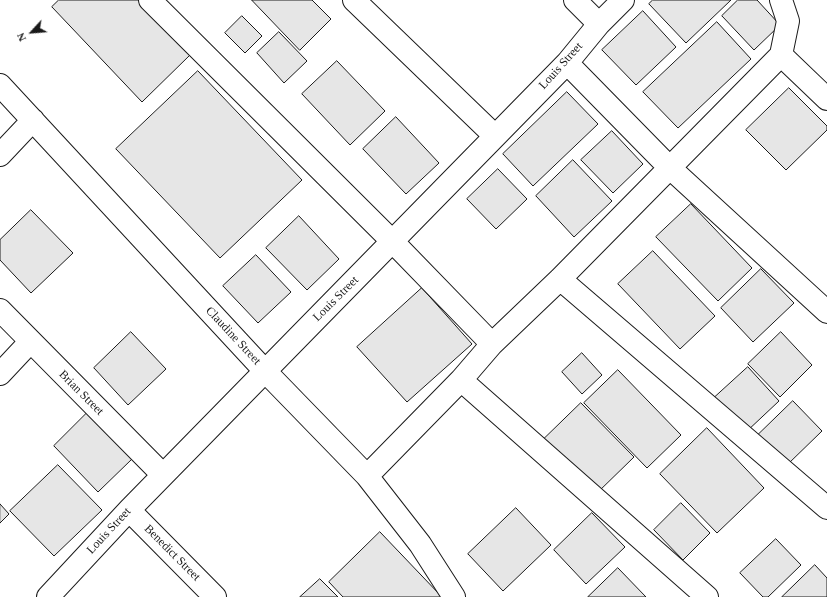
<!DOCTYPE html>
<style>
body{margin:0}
#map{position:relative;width:827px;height:597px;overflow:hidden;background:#fff;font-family:Georgia,serif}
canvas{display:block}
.north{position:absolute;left:12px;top:12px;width:40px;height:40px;-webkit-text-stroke:3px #fff;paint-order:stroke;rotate:244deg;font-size:11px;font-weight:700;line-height:16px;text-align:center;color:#1a1a1a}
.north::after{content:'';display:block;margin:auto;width:14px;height:18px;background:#1a1a1a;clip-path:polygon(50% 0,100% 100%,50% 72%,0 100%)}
</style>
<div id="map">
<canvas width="827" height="597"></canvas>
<div class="north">N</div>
</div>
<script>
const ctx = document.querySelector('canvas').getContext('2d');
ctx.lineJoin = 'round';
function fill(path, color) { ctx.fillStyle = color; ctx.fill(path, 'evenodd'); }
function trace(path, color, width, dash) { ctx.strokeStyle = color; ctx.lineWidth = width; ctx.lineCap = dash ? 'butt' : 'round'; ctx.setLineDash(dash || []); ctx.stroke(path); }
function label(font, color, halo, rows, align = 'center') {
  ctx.font = font + ' Georgia,serif'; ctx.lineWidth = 3; ctx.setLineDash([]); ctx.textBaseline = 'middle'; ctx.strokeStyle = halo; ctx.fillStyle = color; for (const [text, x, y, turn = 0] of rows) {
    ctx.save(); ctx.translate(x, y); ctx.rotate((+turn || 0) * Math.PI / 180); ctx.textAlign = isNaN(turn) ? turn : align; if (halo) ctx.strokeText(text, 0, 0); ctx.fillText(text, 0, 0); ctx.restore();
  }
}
const building = new Path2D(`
 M59 0H138L190 55 142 102 52 7Z
 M252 0H312L331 19 300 50Z
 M653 0H731L686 43 649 4Z
 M738 0H757L780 25 754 50 722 16Z
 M643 11 676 47 636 85 602 50Z
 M242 16 262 36 245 53 225 33Z
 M717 22 751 59 678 128 643 92Z
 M279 32 307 61 284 83 257 53Z
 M337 61 385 111 350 145 302 94Z
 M198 71 302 180 220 258 116 149Z
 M789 88 827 126V130L786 170 746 130Z
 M567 92 598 124 533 186 503 154Z
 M396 117 439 163 406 194 363 149Z
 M612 131 643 164 613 193 581 160Z
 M573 160 612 201 574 237 536 196Z
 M498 169 527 199 496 229 467 199Z
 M691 204 752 268 718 301 656 237Z
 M31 210 73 253 31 293 0 260V240Z
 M299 216 339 259 307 290 266 248Z
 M653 251 715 316 680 349 618 284Z
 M256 255 291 292 258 323 223 286Z
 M761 269 794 303 753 342 721 308Z
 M422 288 472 344 407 402 357 347Z
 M131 332 166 369 128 405 94 368Z
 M781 332 812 365 780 397 748 364Z
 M582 353 602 375 582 394 562 372Z
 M748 367 779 401 746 432 714 398Z
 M618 370 681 435 647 468 584 403Z
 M793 401 822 431 787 465 758 435Z
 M581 403 634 457 596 494 544 439Z
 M87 413 132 459 98 492 54 446Z
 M707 428 764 488 717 533 660 474Z
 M58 465 102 510 54 556 10 511Z
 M681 503 710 533 683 560 654 530Z
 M0 504 9 514 0 523Z
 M516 508 551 545 503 591 468 554Z
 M592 513 625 547 586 584 554 550Z
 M380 532 442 597H343L329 582Z
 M776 539 801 565 768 597H763L740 573Z
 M815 565 827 578V597H782Z
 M618 568 646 597H588Z
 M320 579 338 597H300Z`);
fill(building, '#e6e6e6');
trace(building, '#1a1a1a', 1);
const street = new Path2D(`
 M150 0 393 242 492 344
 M354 0 495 136
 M575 0 599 24
 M781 55 827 99
 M567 63 669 167 827 312
 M0 85 265 371 367 476 420 544 454 597
 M0 155 33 120
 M560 279 827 508
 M0 310 163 475
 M0 374 30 342
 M461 380 707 597
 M367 476 461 380 492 344 560 279 781 55 788 21 781 0
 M129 510 215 597
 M48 597 129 510 567 63 599 24 623 0`);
trace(street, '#1a1a1a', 24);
trace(street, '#fff', 22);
label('12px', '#1a1a1a', '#fff', [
 ["Louis Street",561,66,-48],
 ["Louis Street",336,299,-45],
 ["Claudine Street",233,336,47],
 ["Brian Street",81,393,45],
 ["Louis Street",109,531,-47],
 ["Benedict Street",172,553,45]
]);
</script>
